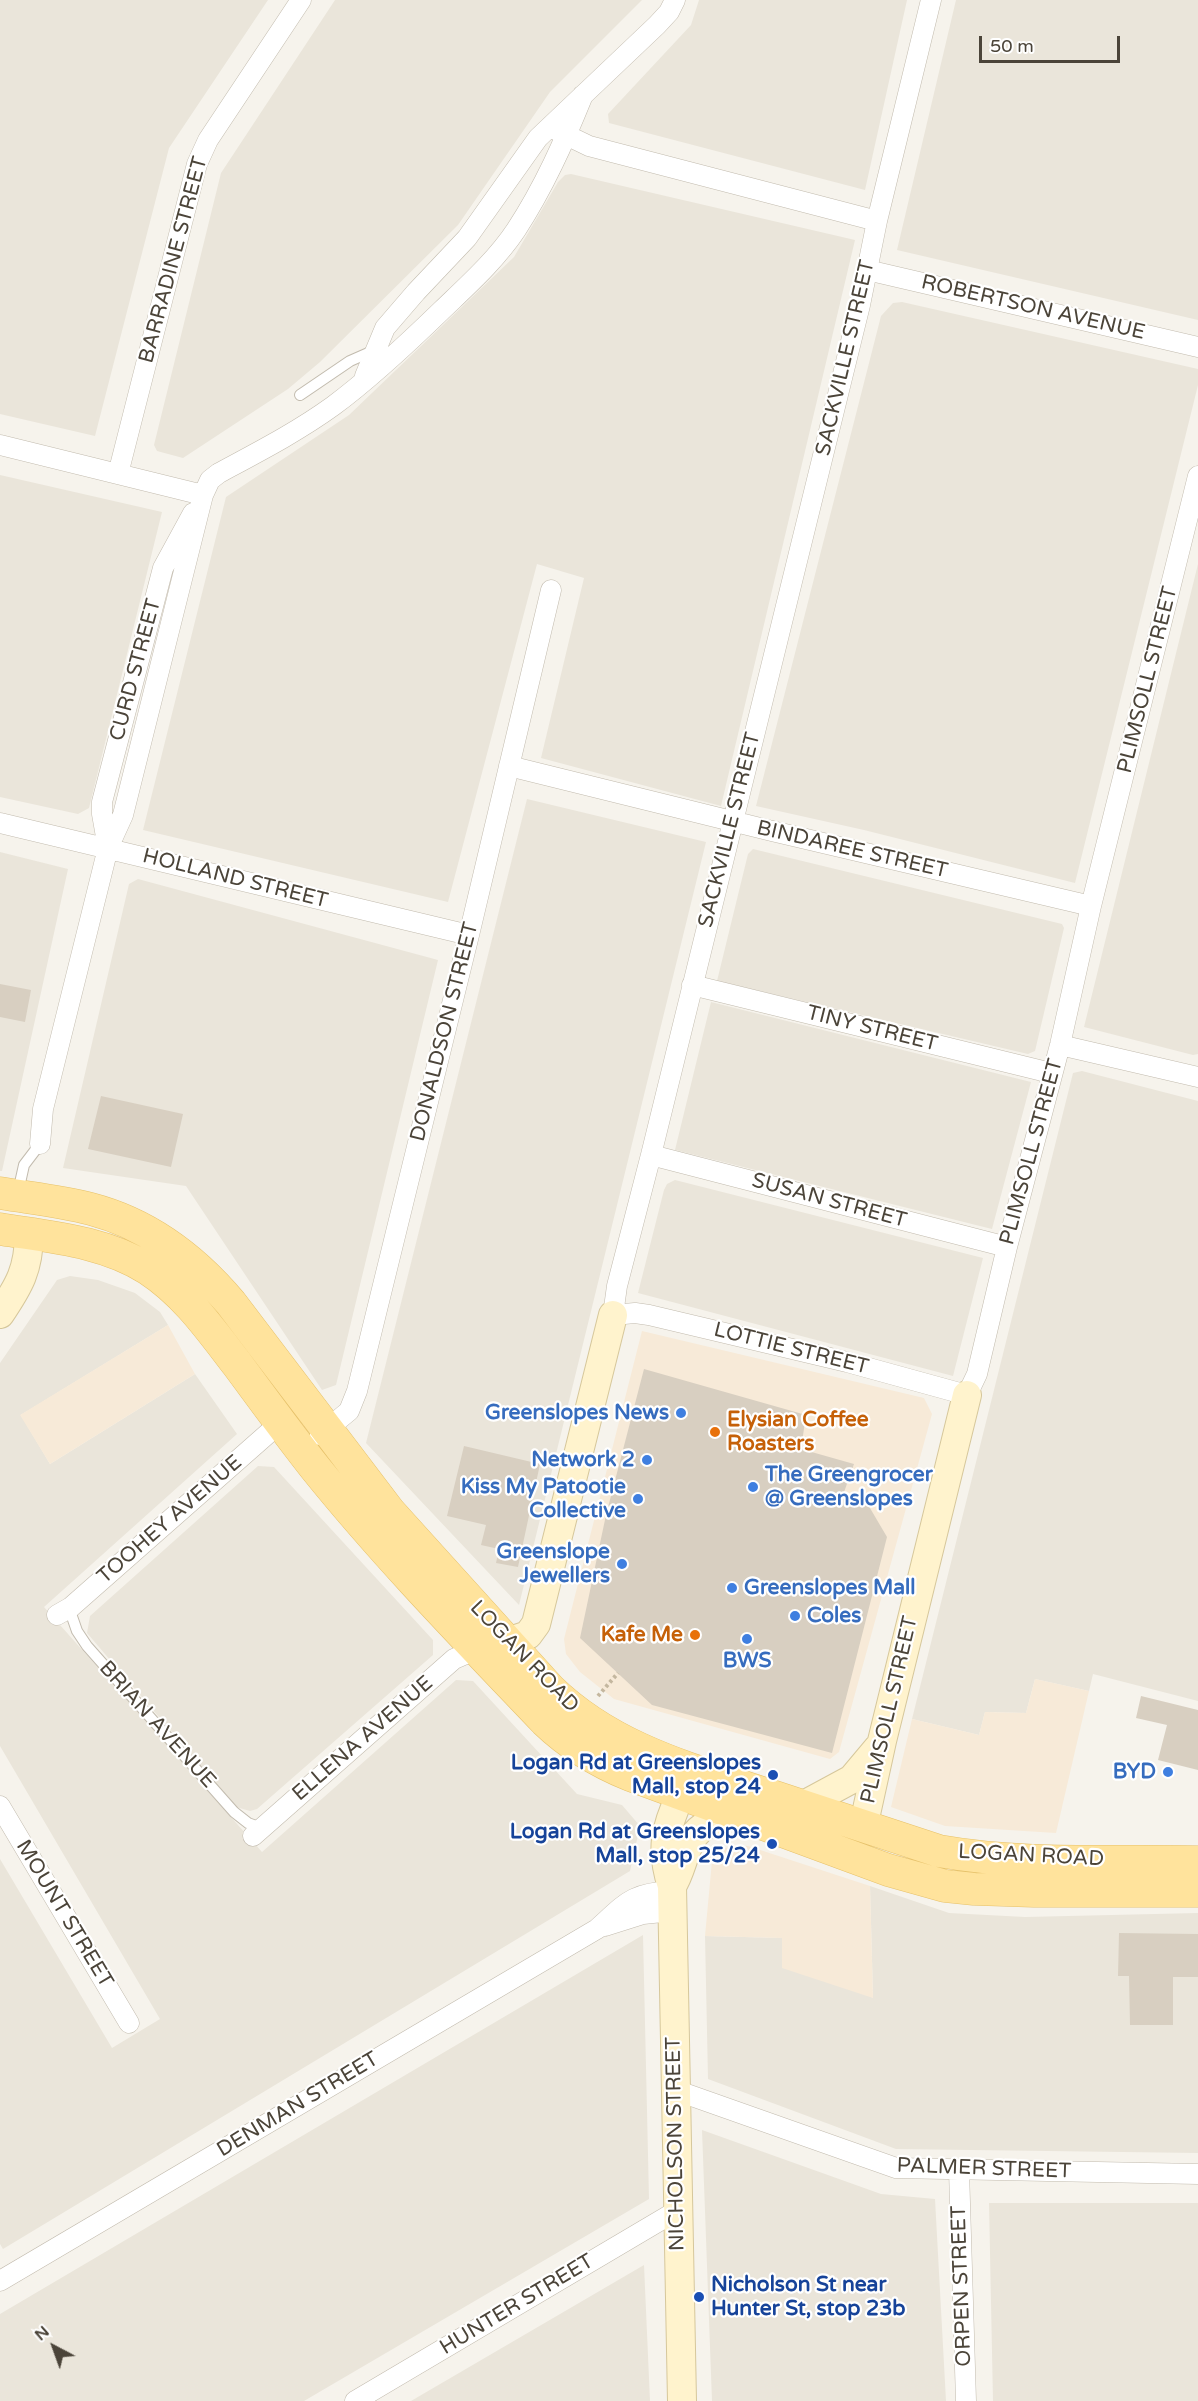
<!DOCTYPE html>
<style>
body{margin:0}
#map{position:relative;width:1198px;height:2401px;overflow:hidden;background:#f6f3ec;font-family:"Varela Round",sans-serif}
canvas{display:block}
.north{position:absolute;left:24px;top:2317px;width:60px;height:60px;-webkit-text-stroke:4px #fff;paint-order:stroke;rotate:319deg;font-size:16px;font-weight:700;line-height:24px;text-align:center;color:#4b4439}
.north::after{content:'';display:block;margin:auto;width:21px;height:27px;background:#4b4439;clip-path:polygon(50% 0,100% 100%,50% 72%,0 100%)}
.scale{position:absolute;left:979px;top:36px;width:141px;height:27px;box-sizing:border-box;border:3px solid #4b4439;border-top:0;padding-left:8px;font-size:18px;line-height:21px;white-space:nowrap;color:#4b4439;-webkit-text-stroke:4px #fff;paint-order:stroke}
</style>
<div id="map">
<canvas width="1198" height="2401"></canvas>
<div class="north">N</div>
<div class="scale">50 m</div>
</div>
<script>
const ctx = document.querySelector('canvas').getContext('2d');
ctx.lineJoin = 'round';
function fill(path, color) { ctx.fillStyle = color; ctx.fill(path, 'evenodd'); }
function trace(path, color, width, dash) { ctx.strokeStyle = color; ctx.lineWidth = width; ctx.lineCap = dash ? 'butt' : 'round'; ctx.setLineDash(dash || []); ctx.stroke(path); }
function label(font, color, halo, rows, align = 'center') {
  ctx.font = font + ' "Varela Round",sans-serif'; ctx.lineWidth = 4.5; ctx.setLineDash([]); ctx.textBaseline = 'middle'; ctx.strokeStyle = halo; ctx.fillStyle = color; for (const [text, x, y, turn = 0] of rows) {
    ctx.save(); ctx.translate(x, y); ctx.rotate((+turn || 0) * Math.PI / 180); ctx.textAlign = isNaN(turn) ? turn : align; if (halo) ctx.strokeText(text, 0, 0); ctx.fillText(text, 0, 0); ctx.restore();
  }
}
fill(new Path2D(`
 M0 0H268L169 148 95 436 0 414Z
 M335 0H642L550 92 458 225 320 362 288 389 183 458 157 451 154 445 221 173Z
 M699 0H907L865 190 609 123 608 114 691 25Z
 M956 0H1198V320L897 250Z
 M571 174 855 240 721 806 541 758 584 578 537 564 448 902 143 830 226 497 349 415 514 257 558 182 565 175Z
 M902 302 1198 369V385L1075 883 864 830 756 806 881 316 893 303Z
 M0 475 162 512 89 808 78 814 0 797Z
 M1198 564V1054L1193 1055 1084 1027Z
 M527 799 706 842 519 1605 366 1443Z
 M753 849 1062 924 1064 928 1035 1051 1028 1054 717 981 748 854Z
 M0 852 68 869 2 1171H0Z
 M138 879 438 960 336 1385 322 1390 186 1186 63 1168 129 884Z
 M711 1002 1031 1082 992 1229 675 1150Z
 M1082 1071 1198 1101V1701L1093 1674 1089 1691 1035 1679 1026 1713 985 1712 979 1735 912 1719 1073 1073Z
 M675 1180 983 1258 953 1376 638 1293 664 1190 667 1184Z
 M70 1276 98 1280 135 1293 160 1312 168 1325 21 1415 50 1464 195 1374 237 1434 44 1607 262 1852 456 1680 473 1681 577 1794 622 1805 640 1826 630 1871 3 2249 0 2244V1859L112 2048 160 2019 0 1746V1363L57 1280Z
 M258 1466 274 1467 433 1640V1655L257 1809 250 1811 236 1807 87 1633 90 1616Z
 M870 1886 949 1913 1025 1917 1198 1913V2153L896 2149 708 2079 705 1936 783 1938 873 1998Z
 M643 1935 649 2199 304 2401H0V2314Z
 M702 2130 881 2194 935 2199 946 2401H712Z
 M989 2203H1198V2401H993Z
 M644 2265 650 2401H411Z`), '#eae5da');
fill(new Path2D(`
 M168 1325 195 1374 50 1464 20 1415Z
 M642 1331 924 1398 932 1414 839 1752 830 1759 614 1699 580 1672 566 1654 564 1639Z
 M1035 1679 1089 1691 1056 1833 945 1826 891 1807 912 1719 979 1735 985 1712 1026 1713Z
 M733 1845 748 1846 870 1886 873 1998 782 1968V1938L705 1936 712 1861 721 1850Z`), '#f7ead8');
fill(new Path2D(`
 M0 984 31 990 25 1022 0 1017Z
 M101 1096 183 1114 171 1167 88 1149Z
 M644 1369 806 1415 801 1449 854 1464 843 1495 867 1503 887 1537 832 1753 652 1705 580 1638 606 1515Z
 M464 1446 540 1464 518 1567 496 1563 499 1549 481 1545 486 1525 447 1516Z
 M1141 1696 1198 1710V1770L1158 1760 1167 1725 1136 1718Z
 M1119 1933 1198 1934V1977H1173V2025H1130L1129 1976H1118Z`), '#d8cfc1');
const lane = new Path2D(`
 M300 395 350 361 375 350
 M18 1192 24 1165 40 1144
 M69 1608 77 1631 87 1646 234 1812 248 1823 261 1828`);
const street = new Path2D(`
 M931 0 877 221 860 305 651 1155 617 1286 613 1315 635 1313 649 1315 847 1362 967 1395 977 1374 1007 1247 1060 1045 1091 906 1198 476
 M556 130 589 146 877 221
 M867 270 1198 347
 M365 376 385 328 416 292 467 238 538 138 657 25 669 12 675 0
 M0 445 203 495 210 480 219 473C258 452 297 432 333 406 371 378 408 343 442 310 468 285 496 260 516 230 544 187 564 142 583 95
 M118 474 197 164 208 140 301 0
 M509 766 772 831 1091 906
 M0 823 469 935
 M108 848 102 814V802L163 568 193 513
 M692 985 1051 1073
 M1060 1045 1198 1077
 M40 1144 43 1109 108 848 123 815 203 495
 M651 1155 1007 1247
 M320 1435 349 1411 357 1391 469 935 551 590
 M57 1615 71 1607 281 1422
 M0 1806 129 2023
 M253 1836 454 1659 477 1649
 M605 1926 643 1914 672 1911
 M675 2090 896 2168 1198 2174
 M959 2170 966 2401
 M0 2281 597 1929C626 1903 631 1893 672 1891
 M355 2401 678 2210`);
const secondary = new Path2D(`
 M0 1314C19 1286 29 1269 29 1234
 M507 1642 528 1635 536 1624 613 1315
 M681 1794C665 1828 660 1850 672 1886L682 2401
 M802 1806 852 1779 878 1748
 M866 1827V1814L882 1741 967 1395
 M672 1886C684 1868 684 1840 703 1827 712 1821 724 1818 734 1813`);
const primary = new Path2D(`
 M0 1193C30 1198 61 1201 91 1209 148 1224 193 1258 231 1303L389 1511 550 1689C611 1748 687 1768 766 1794 823 1813 881 1832 939 1851 1023 1866 1113 1860 1198 1862
 M0 1229C50 1237 104 1241 148 1269 186 1294 210 1329 237 1364 263 1399 289 1435 316 1469 387 1557 467 1639 545 1721 570 1745 598 1762 630 1775L888 1870 945 1886 974 1889 1034 1891H1198`);
trace(lane, '#c2bbae', 12);
trace(street, '#c2bbae', 21);
trace(secondary, '#d6c79b', 30);
trace(primary, '#e6c16a', 33);
trace(new Path2D(`
 M598 1696 618 1673`), '#c4b79f', 4, [3, 3]);
trace(lane, '#fff', 10);
trace(street, '#fff', 20);
trace(secondary, '#fff3cd', 28);
trace(primary, '#ffe39c', 32);
for (const [x, y, r, color] of [
 [681,1413,6,"#3f7fe0"],
 [715,1432,6,"#e8710a"],
 [647,1460,6,"#3f7fe0"],
 [753,1487,6,"#3f7fe0"],
 [638,1499,6,"#3f7fe0"],
 [622,1564,6,"#3f7fe0"],
 [732,1588,6,"#3f7fe0"],
 [795,1616,6,"#3f7fe0"],
 [695,1635,6,"#e8710a"],
 [747,1639,6,"#3f7fe0"],
 [1168,1772,6,"#3f7fe0"],
 [773,1775,6,"#1a4fb4"],
 [772,1844,6,"#1a4fb4"],
 [699,2297,6,"#1a4fb4"]
]) { const dot = new Path2D(); dot.arc(x, y, r, 0, 2 * Math.PI); ctx.fillStyle = color; ctx.fill(dot); trace(dot, '#fff', 2); }
label('21px', '#4b4439', '#fff', [
 ["BARRADINE STREET",174,260,-75],
 ["ROBERTSON AVENUE",1033,308,13],
 ["SACKVILLE STREET",846,358,-77],
 ["CURD STREET",136,670,-75],
 ["PLIMSOLL STREET",1148,680,-76],
 ["SACKVILLE STREET",730,830,-76],
 ["BINDAREE STREET",852,850,13],
 ["HOLLAND STREET",235,879,14],
 ["TINY STREET",872,1029,14],
 ["DONALDSON STREET",445,1032,-76],
 ["PLIMSOLL STREET",1032,1152,-75],
 ["SUSAN STREET",829,1201,15],
 ["LOTTIE STREET",791,1349,14],
 ["TOOHEY AVENUE",170,1520,-41],
 ["LOGAN ROAD",524,1657,46],
 ["PLIMSOLL STREET",890,1710,-77],
 ["BRIAN AVENUE",157,1725,48],
 ["ELLENA AVENUE",363,1739,-41],
 ["LOGAN ROAD",1031,1856,3],
 ["MOUNT STREET",64,1914,59],
 ["DENMAN STREET",298,2105,-31],
 ["NICHOLSON STREET",676,2144,-91],
 ["PALMER STREET",984,2169,2],
 ["ORPEN STREET",962,2286,-92],
 ["HUNTER STREET",517,2305,-31]
]);
label('bold 21px', '#366cbe', '#fff', [
 ["Greenslopes News",669,1413],
 ["Network 2",635,1460],
 ["The Greengrocer",765,1475,"left"],
 ["@ Greenslopes",765,1499,"left"],
 ["Kiss My Patootie",626,1487],
 ["Collective",626,1511],
 ["Greenslope",610,1552],
 ["Jewellers",610,1576],
 ["Greenslopes Mall",744,1588,"left"],
 ["Coles",807,1616,"left"],
 ["BWS",747,1661,"center"],
 ["BYD",1156,1772]
], 'right');
label('bold 21px', '#c56008', '#fff', [
 ["Elysian Coffee",727,1420],
 ["Roasters",727,1444],
 ["Kafe Me",683,1635,"right"]
], 'left');
label('bold 21px', '#164399', '#fff', [
 ["Logan Rd at Greenslopes",761,1763],
 ["Mall, stop 24",761,1787],
 ["Logan Rd at Greenslopes",760,1832],
 ["Mall, stop 25/24",760,1856],
 ["Nicholson St near",711,2285,"left"],
 ["Hunter St, stop 23b",711,2309,"left"]
], 'right');
</script>
